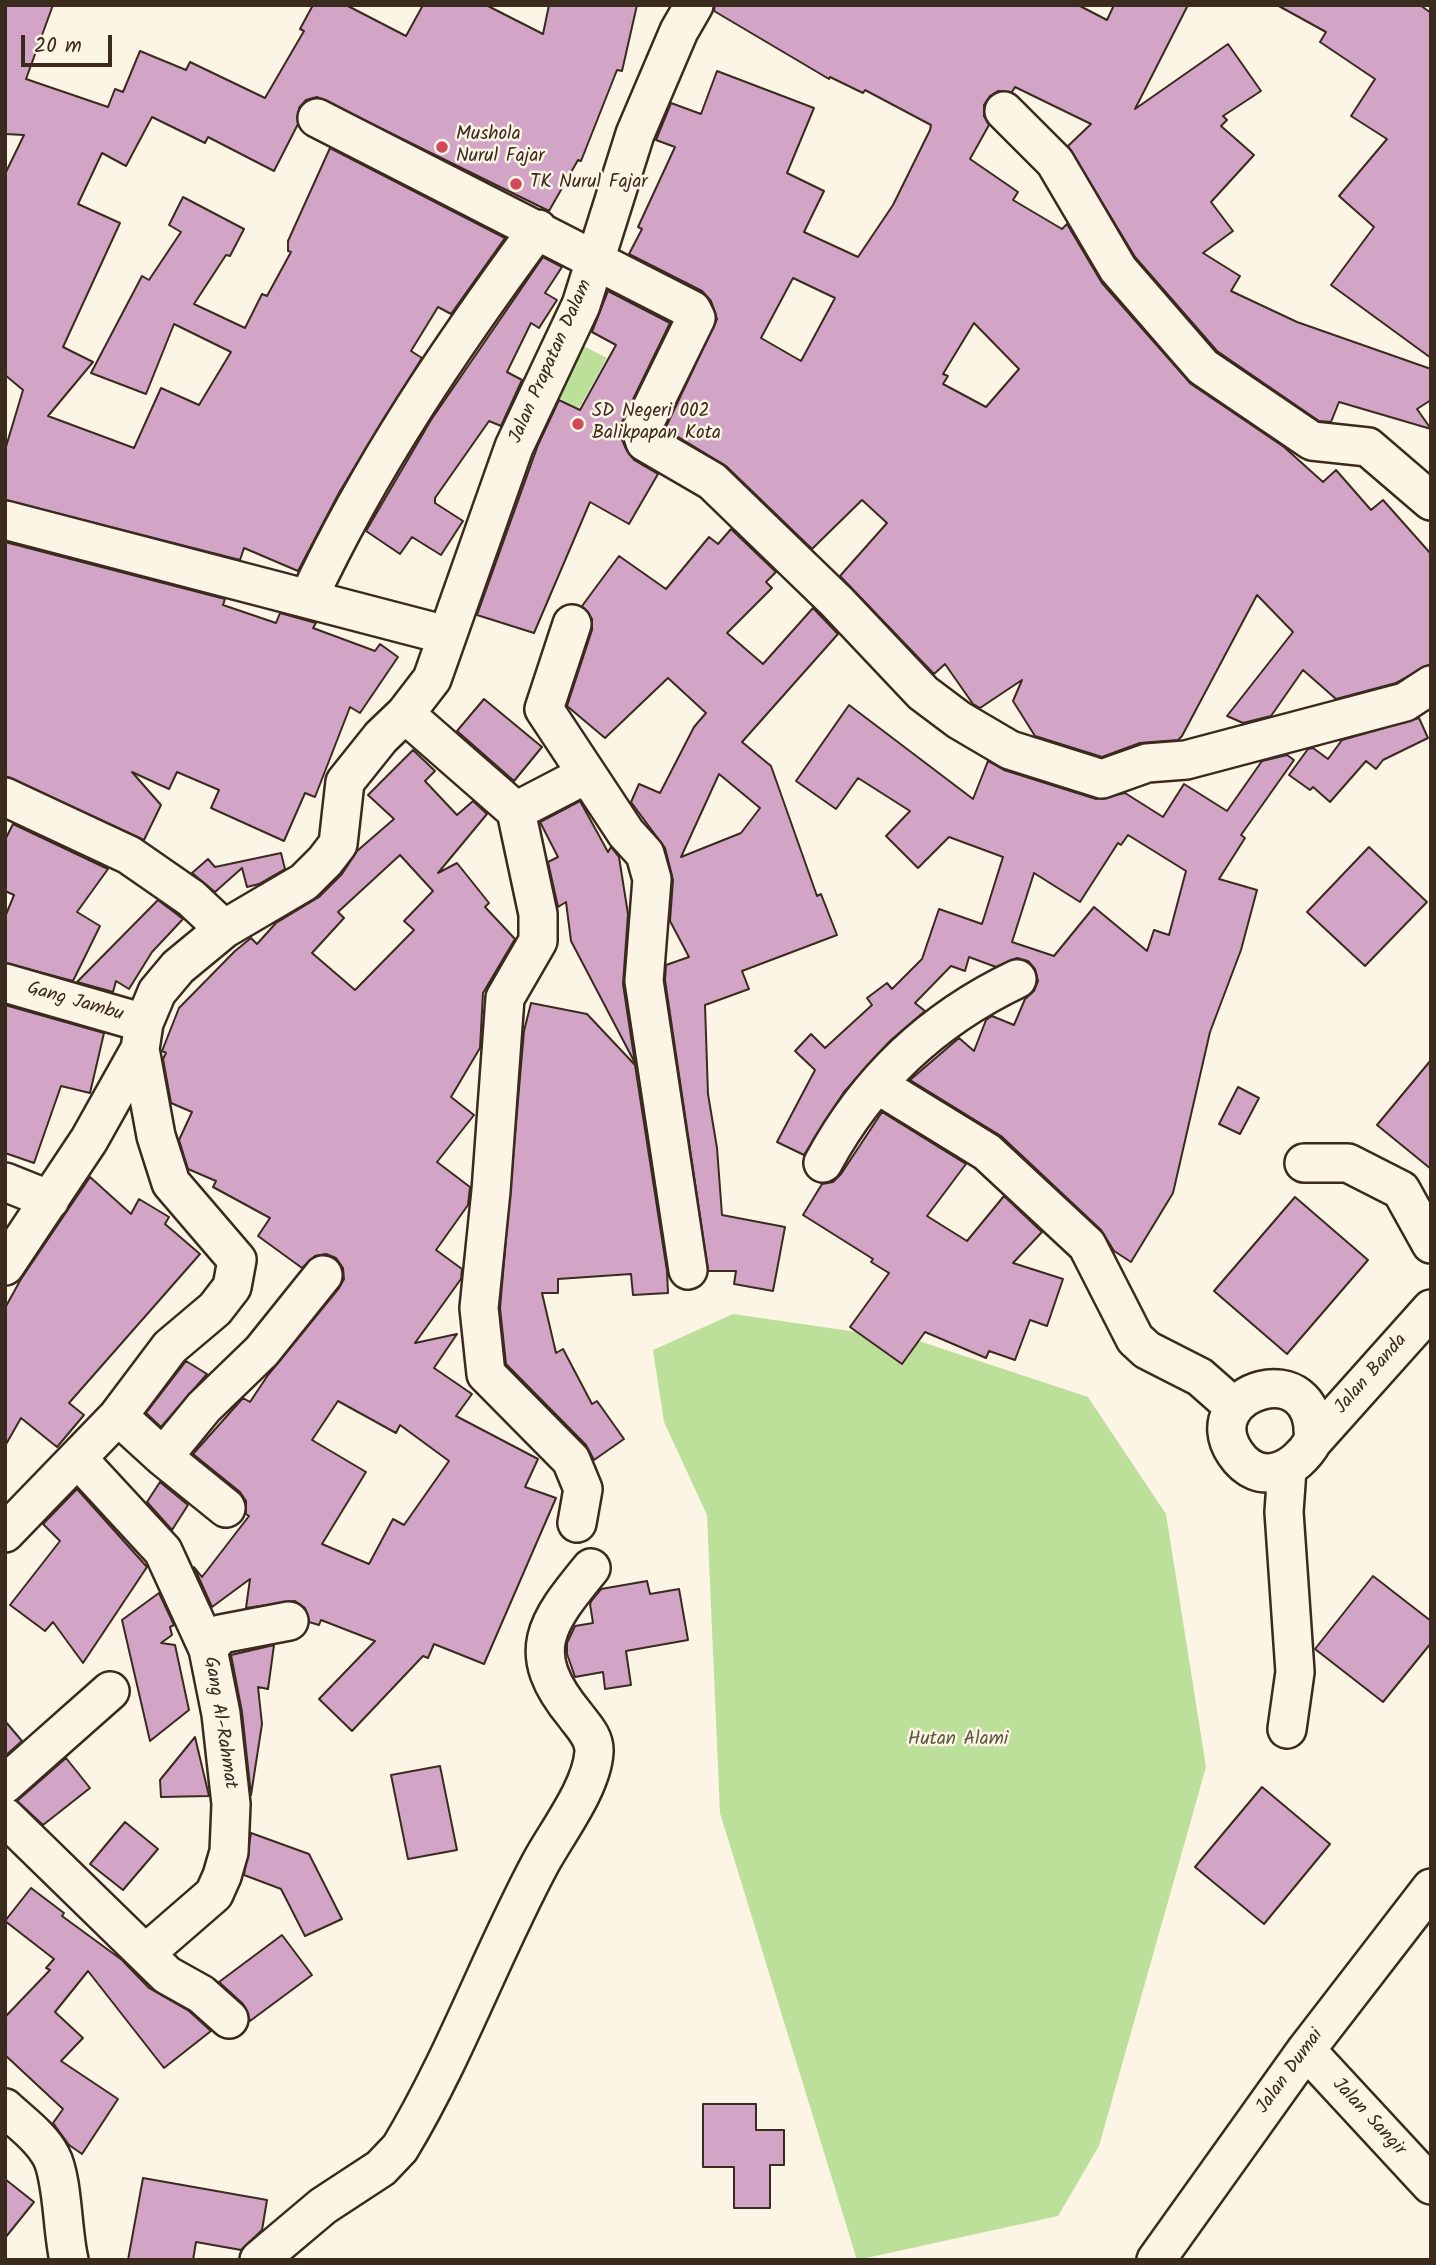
<!DOCTYPE html>
<style>
body{margin:0}
#map{position:relative;width:1436px;height:2265px;overflow:hidden;background:#fcf5e5;font-family:Kalam,sans-serif}
canvas{display:block}
.frame{position:absolute;inset:0;border:7px solid #3b2a1e;pointer-events:none}
.scale{position:absolute;left:21px;top:35px;width:91px;height:32px;box-sizing:border-box;border:4px solid #3b2a1e;border-top:0;padding-left:9px;font-size:21px;line-height:24px;white-space:nowrap;color:#3b2a1e;-webkit-text-stroke:5px #fcf5e5;paint-order:stroke}
</style>
<div id="map">
<canvas width="1436" height="2265"></canvas>
<div class="frame"></div>
<div class="scale">20 m</div>
</div>
<script>
const ctx = document.querySelector('canvas').getContext('2d');
ctx.lineJoin = 'round';
function fill(path, color) { ctx.fillStyle = color; ctx.fill(path, 'evenodd'); }
function trace(path, color, width, dash) { ctx.strokeStyle = color; ctx.lineWidth = width; ctx.lineCap = dash ? 'butt' : 'round'; ctx.setLineDash(dash || []); ctx.stroke(path); }
function label(font, color, halo, rows, align = 'center') {
  ctx.font = font + ' Kalam,sans-serif'; ctx.lineWidth = 5; ctx.setLineDash([]); ctx.textBaseline = 'middle'; ctx.strokeStyle = halo; ctx.fillStyle = color; for (const [text, x, y, turn = 0] of rows) {
    ctx.save(); ctx.translate(x, y); ctx.rotate((+turn || 0) * Math.PI / 180); ctx.textAlign = isNaN(turn) ? turn : align; if (halo) ctx.strokeText(text, 0, 0); ctx.fillText(text, 0, 0); ctx.restore();
  }
}
fill(new Path2D(`
 M562 335 607 358 579 408 535 386Z
 M733 1314 919 1341 1088 1397 1166 1514 1206 1767 1099 2146 1058 2216 857 2260 720 1813 707 1515 664 1422 653 1350Z`), '#bce09a');
const building = new Path2D(`
 M5 5H53L26 79 108 107 115 89 123 92 140 51 186 70 190 62 265 98 304 31 300 29 313 5H346L406 36 423 5H486L543 34 549 5H637L622 71 617 70 581 161 578 160 549 211 317 97 306 100 299 108 298 124 274 171 208 137 205 143 152 117 126 166 102 153 78 204 120 223 63 347 93 362 48 416 134 448 161 388 199 405 231 352 174 324 146 394 91 373 142 276 149 280 181 232 169 225 183 197 244 229 230 256 226 255 194 304 245 328 262 294 267 296 291 252 288 251V241L330 148 505 238 451 314 438 307 411 351 422 358 340 491 298 571 244 548 240 560 5 500V450L23 390 5 375V174L24 135 5 134Z
 M715 5H1078L1107 20 1114 5H1188L1135 109 1228 44 1261 91 1223 116 1227 120 1221 126 1254 155 1211 202 1233 231 1203 253 1240 276 1231 291 1297 322 1431 369V400L1417 409 1431 429 1339 402 1331 422 1319 421 1217 351 1135 257 1068 146 1091 124 1015 87 1012 92 998 91 990 96 984 105V116L989 125 970 159 1018 192 1013 200 1062 229 1067 224 1102 283 1191 384 1284 447 1323 482 1336 470 1371 510 1383 500 1431 554V664L1396 683 1336 699 1303 670 1271 716 1243 723 1227 716 1293 632 1257 595 1182 736 1178 740 1140 743 1102 757 1035 736 1013 701 1022 680 980 708 973 704 945 664 934 674 840 576 887 523 862 500 812 549 726 466 665 429 717 319 711 301 702 291 629 254 642 229 638 227 675 147 656 140 671 103 701 114 717 71 814 108 787 173 824 191 804 232 858 257 893 205 930 130 931 125 865 90 863 93 830 77 829 79 714 11ZM793 278 835 298 801 361 761 338ZM974 323 1019 369 986 407 943 384 948 376 943 374Z
 M1277 5H1420L1431 13V358L1331 285 1374 227 1339 196 1387 139 1351 116 1375 79 1320 42 1326 32Z
 M543 257 562 267 545 293 557 300 539 328 531 323 507 372 522 380 501 426 489 421 435 498V503L463 521 441 555 412 537 400 554 366 531 431 420Z
 M608 291 670 323 622 422 621 437 626 449 634 460 658 474 629 524 590 502 534 633 477 615 538 445 559 400 580 410 616 345 592 332Z
 M731 529 776 572 766 582 772 588 727 633 763 664 813 608 838 634 742 742 771 766 817 896 821 894 837 935 742 971 749 989 705 1005 708 1094 717 1148 722 1215 785 1227 773 1291 734 1284 736 1271H708L665 980 666 965 689 957 670 921 673 880 665 848 631 802 639 784 660 793 694 727 706 713 668 678 605 738 567 706 592 630V619L582 606 619 556 666 589 709 537 718 544ZM719 774 760 808 741 833 681 857Z
 M5 542 225 599 223 605 276 623 280 613 316 623 313 628 375 651 380 644 398 657 360 713 350 707 315 797 305 793 284 841 211 808 219 790 177 772 169 789 132 772 161 805 144 840 5 776Z
 M484 699 542 747 514 781 457 731Z
 M849 705 973 799 988 761 1004 770 1096 799 1125 793 1163 817 1184 784 1227 811 1262 761 1287 755 1294 760 1241 835 1245 838 1219 879 1257 890 1241 950 1210 1032 1173 1193 1131 1262 1114 1251 1101 1230 1001 1136 910 1080 959 1038 974 1051 986 1020 992 1016 1014 1025 1025 999 1034 991 1038 981 1035 969 1028 961 1017 958 996 967 969 957 965 971 951 966 915 1003 925 1011 890 1041 844 1092 804 1155 777 1142 815 1070 795 1051 811 1034 825 1048 872 1005 867 998 887 983 892 989 922 959 939 909 982 924 1003 857 949 837 918 868 886 836 910 811 858 778 836 809 796 781ZM1128 835 1186 871 1169 935 1154 930 1147 951 1094 907 1054 956 1012 942 1034 873 1080 902 1118 843 1121 845Z
 M1419 718 1428 738 1383 760 1376 769 1366 761 1330 802 1313 787 1310 790 1289 775 1308 749 1313 748 1328 759 1342 740Z
 M413 750 435 771 425 781 457 815 473 801 487 814 438 873 457 863 489 903 485 907 515 939 483 993 480 1048 451 1097 474 1115 437 1162 470 1187 468 1205 436 1250 462 1269 461 1279 415 1343 457 1334 434 1368 472 1394 456 1416 538 1459 525 1487 556 1498 484 1664 434 1644 428 1658 423 1656 352 1731 319 1699 375 1641 321 1620 319 1625 309 1622 305 1608 295 1601 246 1608 250 1579 212 1607 194 1567 202 1577 249 1516 246 1514V1501L240 1492 193 1454 243 1398 250 1402 268 1375 339 1288 344 1279 343 1268 336 1258 326 1254 315 1256 302 1268 258 1236 270 1218 213 1187 216 1181 188 1169 179 1140 192 1112 171 1103 163 1059 166 1053 162 1051 179 1008 235 951 251 938 257 944 276 923 319 897 342 874 357 851 394 819 368 795ZM400 855 433 891 404 921 414 930 355 990 312 953 344 918 338 912ZM338 1401 396 1433 400 1425 449 1461 404 1525 393 1519 369 1564 322 1544 366 1472 312 1440Z
 M580 801 608 852 611 847 619 857 628 914 623 984 635 1063 571 941 566 902 558 907 548 862 558 857 540 822Z
 M13 824 108 869 77 912 100 926 73 981 5 963V917L14 895 5 891V840Z
 M1369 847 1427 902 1365 966 1307 912Z
 M281 853 285 869 259 884 247 887 242 868 215 892 192 873 208 859 215 867Z
 M158 900 183 919 152 952 129 989 116 981 113 992 77 982Z
 M531 1003 587 1014 635 1065 667 1271 668 1293 633 1295 631 1274 558 1279V1293H542L556 1353 563 1349 592 1404 597 1401 624 1439 594 1460 586 1445 506 1364 500 1308 524 1031Z
 M5 1005 104 1033 90 1093 61 1086 34 1163 5 1153Z
 M1431 1060V1169L1377 1125Z
 M1238 1087 1259 1098 1240 1134 1219 1124Z
 M882 1112 966 1164 927 1216 967 1241 1004 1196 1042 1232 1013 1263 1063 1279 1047 1326 1030 1320 1015 1360 989 1351 986 1358 925 1332 902 1364 850 1327 889 1273 871 1262 873 1259 803 1215 822 1184 833 1182 841 1174Z
 M90 1177 131 1214 139 1199 169 1217 165 1224 200 1254 69 1403 84 1415 57 1447 21 1418 5 1446V1308L21 1279Z
 M1295 1197 1368 1260 1287 1354 1214 1291Z
 M186 1361 207 1374 161 1427 146 1413Z
 M160 1482 188 1505 172 1530 147 1502Z
 M77 1489 147 1567 83 1663 53 1622 45 1631 10 1605 60 1541 43 1524Z
 M1373 1576 1431 1621V1643L1383 1702 1315 1649Z
 M647 1581 650 1594 679 1589 688 1640 626 1651 631 1685 605 1689 603 1672 575 1677 567 1654V1643L575 1626 593 1623 590 1604 592 1600 601 1589Z
 M159 1593 174 1625 170 1627 172 1635 161 1643 175 1645 189 1710 150 1741 122 1620Z
 M274 1645 268 1689 258 1687 262 1724 251 1795 242 1712 231 1655Z
 M5 1721 22 1741 5 1756Z
 M195 1737 209 1796 161 1797 160 1780Z
 M66 1758 90 1788 43 1825 17 1801Z
 M440 1766 457 1850 408 1859 391 1775Z
 M1262 1787 1330 1844 1264 1924 1195 1867Z
 M125 1822 158 1849 123 1890 90 1864Z
 M251 1833 309 1854 342 1919 305 1936 281 1889 244 1875Z
 M31 1888 64 1913 62 1916 122 1960 149 1988 189 2011 211 2031 164 2068 88 1971 55 2012 83 2038 61 2061 118 2099 82 2154 69 2145 53 2123 63 2109 5 2055V2017L50 1970 46 1968 54 1959 5 1921Z
 M282 1935 312 1975 250 2021 243 2004 219 1982Z
 M703 2104H756V2130H784V2165H770V2208H734V2167H703Z
 M143 2178 267 2200 262 2230 241 2250 196 2242 193 2260H128Z
 M5 2179 34 2202 5 2238Z`);
fill(building, '#d2a4c6');
trace(building, '#3b2a1e', 2);
const minor = new Path2D(`
 M1004 111 1055 162 1118 269 1203 367 1312 441 1368 447 1431 501
 M317 118 692 310 696 318 641 430 645 442 712 481 837 602 923 693 959 720 1010 750 1102 779 1147 763 1186 760 1405 702 1431 685
 M5 520 446 635
 M308 599C370 466 451 347 538 229
 M572 624 544 709 587 774
 M405 714 516 811 538 914V941L505 998 491 1191 479 1308 486 1374 571 1460 583 1489 577 1523
 M5 797 129 855 191 898 224 929
 M516 811 587 774 626 833 645 854 652 879 644 981 688 1270
 M5 983 144 1023
 M878 1085 987 1152 1087 1245 1135 1339 1147 1350 1200 1377 1234 1407
 M823 1163C867 1081 933 1019 1017 979
 M1304 1163H1348L1401 1190 1431 1244
 M5 1182 50 1200
 M5 1266 89 1140 140 1049
 M118 1416 163 1457 226 1508
 M1313 1441C1320 1351 1194 1392 1235 1453 1259 1489 1296 1471 1313 1441L1431 1309
 M163 1457 204 1407 262 1351 323 1275
 M78 1459 163 1551 208 1649 221 1714 231 1804 229 1852 222 1876 214 1894 146 1953
 M5 1533 118 1416 170 1347 215 1309 232 1287 237 1260 171 1183 156 1136 140 1049 144 1023 157 992 178 967 224 929 304 882 325 861 338 844 345 782 381 737 405 714 432 679 514 447 581 305 635 134 679 31 694 5
 M208 1649 221 1634 289 1621
 M1287 1729 1295 1672 1284 1512 1287 1469
 M5 1784 110 1691
 M5 1817 167 1975 201 1994 229 2019
 M1306 2050 1431 2185
 M5 2108C21 2123 41 2137 51 2156 63 2178 62 2231 69 2260
 M259 2260 323 2206 381 2168 400 2148C455 2057 491 1955 541 1862 558 1831 592 1787 594 1752 595 1737 583 1726 575 1715 523 1652 546 1623 591 1568
 M1156 2260 1306 2050 1431 1888`);
trace(minor, '#3b2a1e', 42);
trace(minor, '#fcf5e5', 37);
for (const [x, y, r, color] of [
 [442,147,7,"#d1495b"],
 [516,184,7,"#d1495b"],
 [578,424,7,"#d1495b"]
]) { const dot = new Path2D(); dot.arc(x, y, r, 0, 2 * Math.PI); ctx.fillStyle = color; ctx.fill(dot); trace(dot, '#fcf5e5', 2.5); }
label('19px', '#3b2a1e', '#fcf5e5', [
 ["Mushola",456,136],
 ["Nurul Fajar",456,158],
 ["TK Nurul Fajar",530,184],
 ["SD Negeri 002",592,413],
 ["Balikpapan Kota",592,435]
], 'left');
label('19px', '#3b2a1e', '#fcf5e5', [
 ["Jalan Prapatan Dalam",552,362,-66],
 ["Gang Jambu",75,1003,16],
 ["Jalan Banda",1372,1375,-49],
 ["Gang Al-Rahmat",219,1723,81],
 ["Jalan Dumai",1291,2072,-54],
 ["Jalan Sangir",1368,2118,47]
]);
label('19px', '#5b583d', '#fcf5e5', [
 ["Hutan Alami",958,1741]
]);
</script>
